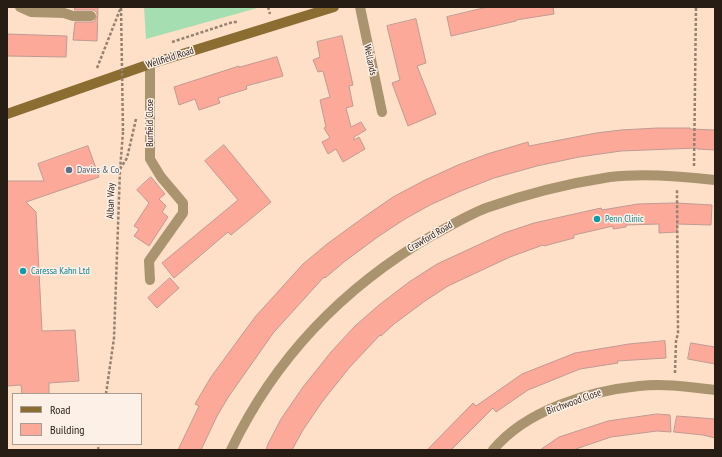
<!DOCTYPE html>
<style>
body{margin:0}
#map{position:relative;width:722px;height:457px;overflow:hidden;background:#fee0c8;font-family:"PT Sans Narrow",sans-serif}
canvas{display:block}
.frame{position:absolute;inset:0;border:8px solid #281d15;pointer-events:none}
.legend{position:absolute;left:12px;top:393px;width:130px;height:52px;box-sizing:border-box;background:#fdf1e7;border:1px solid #a89c93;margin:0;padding:5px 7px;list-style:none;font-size:12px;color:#281d15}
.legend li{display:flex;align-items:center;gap:8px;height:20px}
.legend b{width:20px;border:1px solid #a89c93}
</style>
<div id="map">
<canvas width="722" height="457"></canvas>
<div class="frame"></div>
<ul class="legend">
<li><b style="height:5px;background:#8b6c31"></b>Road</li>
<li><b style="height:11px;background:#fca99a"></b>Building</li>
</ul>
</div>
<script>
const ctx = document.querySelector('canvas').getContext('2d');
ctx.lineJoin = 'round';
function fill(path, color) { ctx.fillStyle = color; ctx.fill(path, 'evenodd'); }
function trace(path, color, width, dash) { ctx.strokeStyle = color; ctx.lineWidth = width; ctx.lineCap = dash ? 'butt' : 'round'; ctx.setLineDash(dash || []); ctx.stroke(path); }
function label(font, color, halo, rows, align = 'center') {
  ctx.font = font + ' "PT Sans Narrow",sans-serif'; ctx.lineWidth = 3; ctx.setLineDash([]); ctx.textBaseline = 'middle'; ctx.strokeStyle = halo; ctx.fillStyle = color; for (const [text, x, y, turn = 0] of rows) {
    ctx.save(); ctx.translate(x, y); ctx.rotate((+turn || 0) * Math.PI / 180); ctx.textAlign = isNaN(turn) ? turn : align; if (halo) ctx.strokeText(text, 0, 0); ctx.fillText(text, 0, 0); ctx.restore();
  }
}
fill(new Path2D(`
 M144 7H261L146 39Z`), '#a5dfb1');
const building = new Path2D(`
 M75 7H98L97 41 73 40 75 22H94L97 16V13L94 10H75Z
 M488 7H553L554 14 516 20V21L451 36 447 17Z
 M416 19 426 63 417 66 436 114 408 126 392 83 400 80 387 26Z
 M7 34 67 36 66 57 7 56Z
 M342 36 353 85 349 86 353 106 346 108 351 127 361 122 366 130 354 137V140L359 137 365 149 343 162 336 149 328 154 322 142 330 138 324 128 326 127 320 100 330 97 323 71 318 72 313 60 320 57 317 42Z
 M277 57 283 76 246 86 247 89 218 98 220 103 199 110 195 99 179 105 174 87 239 66V67Z
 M658 128H690V129L715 130V150L697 149V148L621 151 579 157 537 166 494 178 461 191 430 205 405 219 379 236 344 262 325 278 324 277 274 332 229 396 217 416 201 450H178L199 406 195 404 211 377 255 317 303 264 327 244 364 217 393 197 425 180 458 165 487 154 528 142 529 146 596 133 621 130Z
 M224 145 271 202 231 235 228 232 174 278 162 263 238 200 205 161Z
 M88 146 99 177 26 202 36 212 42 331 75 330 79 381 49 383V394H22L21 385 7 386V181H44L38 164Z
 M151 177 165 194 159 199 166 206 162 212 168 217 149 246 134 236 139 229 134 226 149 203 137 190Z
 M676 203 712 205 711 225 677 224V232L659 233V224L626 225V227L613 229V226L574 235V238L544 246 543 245 510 257 448 286 425 301 394 324 381 336 380 335 349 368 322 402 303 430 292 450H266L268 444 281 419 303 387 331 352 355 326 379 305 409 282 437 264 504 233 534 223 601 208 602 210 638 204Z
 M170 278 179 288 157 308 148 298Z
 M665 341 666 358 617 361 618 363 580 369 528 390 496 412 493 408 451 450H427L473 403 476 406 522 374 575 353 629 344Z
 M691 343 715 347V364L688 359Z
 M657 414 670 415 671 432 657 431 611 437 573 450H540L559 437 608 421Z
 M677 416 715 419V438L703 435 674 432Z`);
fill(building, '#fca99a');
trace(building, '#bf9a93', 1);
trace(new Path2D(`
 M268 7 270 14
 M172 42 233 22H238
 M97 68 121 7
 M694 166 696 7
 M120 169 127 158 136 119
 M675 373 676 341 678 333 677 189
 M106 394 114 338 120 170 123 132
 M98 450 99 444`), '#968171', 2.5, [3, 2]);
trace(new Path2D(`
 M20 7 31 12 64 13 73 16H91
 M360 7 382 112
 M150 280 149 261 183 213V203L161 177 150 159V64
 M231 450C275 358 345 286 433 235 450 226 468 215 486 208 523 195 571 183 610 177 644 173 680 176 715 180
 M493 450C526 410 589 391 639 386 664 383 690 387 715 390`), '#a9946f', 10);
trace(new Path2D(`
 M7 114 150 64 334 7`), '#8b6c31', 10);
trace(new Path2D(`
 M121 8 123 132`), '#968171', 2.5, [3, 2]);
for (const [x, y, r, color] of [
 [69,170,4,"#5c6f8a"],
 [597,219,4,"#0f9aa8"],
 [23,271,4,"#0f9aa8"]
]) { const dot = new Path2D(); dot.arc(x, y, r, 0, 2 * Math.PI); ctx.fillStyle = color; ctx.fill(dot); trace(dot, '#fdf1e7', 1.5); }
label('10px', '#281d15', '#fdf1e7', [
 ["Wellfield Road",170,58,-18],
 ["Wellands",370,60,78],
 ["Burfield Close",150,123,-90],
 ["Alban Way",111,201,-88],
 ["Crawford Road",430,237,-30],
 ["Birchwood Close",574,402,-20]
]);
label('10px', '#4e5e75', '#fdf1e7', [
 ["Davies & Co",77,170]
], 'left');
label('10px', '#0d838f', '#fdf1e7', [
 ["Penn Clinic",605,219],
 ["Caressa Kahn Ltd",31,271]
], 'left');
</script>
